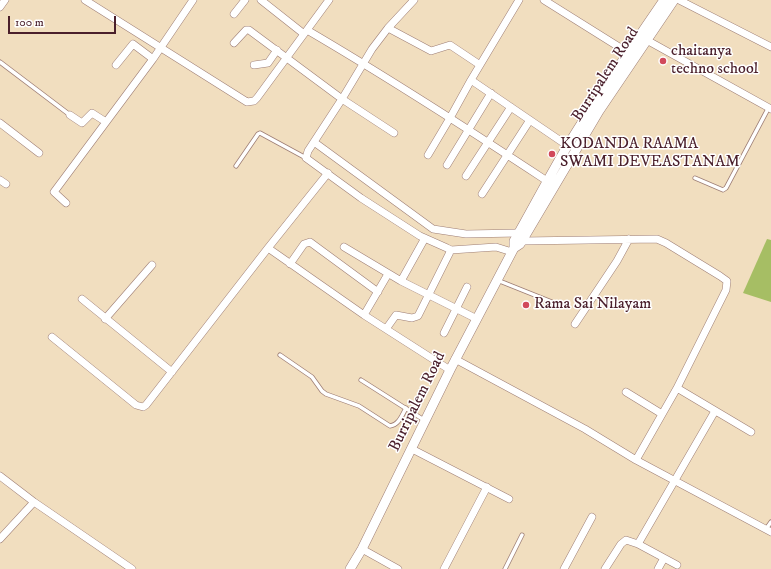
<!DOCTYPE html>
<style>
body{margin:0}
#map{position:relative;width:771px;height:569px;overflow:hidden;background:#f1debf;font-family:"IM FELL DW Pica",serif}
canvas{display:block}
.scale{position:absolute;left:8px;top:16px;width:108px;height:18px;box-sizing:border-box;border:2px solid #4a1f2b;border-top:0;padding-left:5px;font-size:12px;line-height:14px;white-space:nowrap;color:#4a1f2b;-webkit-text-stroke:3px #fff;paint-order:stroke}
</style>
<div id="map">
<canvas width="771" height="569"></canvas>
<div class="scale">100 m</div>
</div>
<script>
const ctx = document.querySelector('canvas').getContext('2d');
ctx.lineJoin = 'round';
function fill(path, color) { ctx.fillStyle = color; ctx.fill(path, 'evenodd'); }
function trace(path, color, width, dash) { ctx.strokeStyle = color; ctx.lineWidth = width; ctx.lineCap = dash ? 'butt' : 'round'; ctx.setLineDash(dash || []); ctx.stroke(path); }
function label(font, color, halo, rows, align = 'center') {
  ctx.font = font + ' "IM FELL DW Pica",serif'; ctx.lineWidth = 3; ctx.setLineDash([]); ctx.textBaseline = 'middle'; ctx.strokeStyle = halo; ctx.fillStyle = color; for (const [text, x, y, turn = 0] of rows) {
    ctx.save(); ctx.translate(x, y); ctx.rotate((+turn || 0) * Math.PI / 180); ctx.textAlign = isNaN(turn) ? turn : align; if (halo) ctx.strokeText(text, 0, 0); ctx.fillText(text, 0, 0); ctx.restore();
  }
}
fill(new Path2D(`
 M767 239 771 240V302L743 293Z`), '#a6be64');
const lane = new Path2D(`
 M0 62 70 115
 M236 166 258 134 260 133 306 158
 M695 178 723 190 726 188 769 107
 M497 280 557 304
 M280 355 312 377 322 391 326 394 359 406 390 426C399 425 402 415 406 408
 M361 380 424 420
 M766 529 771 522
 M505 569 522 535`);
const street = new Path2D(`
 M85 0 247 102 254 101 257 98 329 0
 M261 0 304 34
 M414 0 388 28 372 49 342 99 308 151 306 158 361 198 420 236 447 248 451 250 496 247 512 252
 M544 0 627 52
 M679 0 771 47
 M0 7 5 0
 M234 14 245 0
 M388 28 431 51 450 45 480 65
 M307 30C389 78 468 129 547 181
 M643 38 771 109
 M234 43 246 30H249L342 99 394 133
 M116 65 133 44 153 59
 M254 65 268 63 277 50
 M471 80 568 146
 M70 115 82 123 92 113 106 122
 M0 123 39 153
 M314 142 433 229 466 234 519 233
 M428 155 450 118 471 80 519 0
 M447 165 491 93
 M466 176 511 107
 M0 180 6 184
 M482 194 530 120
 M66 203 54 192 153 59 193 0
 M522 241 657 239 666 243 720 276 727 281 726 290 677 388 636 460
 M344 247 401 281 477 319
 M268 248 364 315 450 370
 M290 264 304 244 310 242 378 292
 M401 281 425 238
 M82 299 172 372
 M364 315 388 274
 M105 319 152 265
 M575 324 617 261 629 239
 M386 329 396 315 412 318 418 316 451 250
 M444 333 467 287
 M52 337 136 405 143 407 146 405 268 248 328 173
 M455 359 585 429 636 460 771 532
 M677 388 751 432
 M626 392 662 414
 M412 449 509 499
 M0 476 34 502 132 569
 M0 539 34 502
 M638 544 715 411
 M362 549 398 569
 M444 569 487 487
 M564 569 592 517
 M605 569 621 544 626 540 638 544 677 565
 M658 569 664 558`);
const secondary = new Path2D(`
 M514 248 520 244 522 241 599 111 674 0
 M350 569 362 549 450 370 514 248V241L517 236C534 206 550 175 568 145 598 96 631 48 664 0`);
trace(lane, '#9e7e75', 5);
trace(street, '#9e7e75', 8);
trace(secondary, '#9e7e75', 10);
trace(lane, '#fff', 3.5);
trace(street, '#fff', 7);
trace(secondary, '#fff', 9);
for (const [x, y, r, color] of [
 [663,61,4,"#d1495b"],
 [552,154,4,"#d1495b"],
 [526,305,4,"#d1495b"]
]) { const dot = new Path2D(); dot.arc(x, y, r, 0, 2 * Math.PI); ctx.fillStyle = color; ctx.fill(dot); trace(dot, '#fff', 1.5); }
label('16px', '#4a1f2b', '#fff', [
 ["chaitanya",671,52],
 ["techno school",671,70],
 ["KODANDA RAAMA",560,145],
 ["SWAMI DEVEASTANAM",560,163],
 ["Rama Sai Nilayam",534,305]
], 'left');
label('16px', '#4a1f2b', '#fff', [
 ["Burripalem Road",606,75,-57],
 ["Burripalem Road",418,402,-64]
]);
</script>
